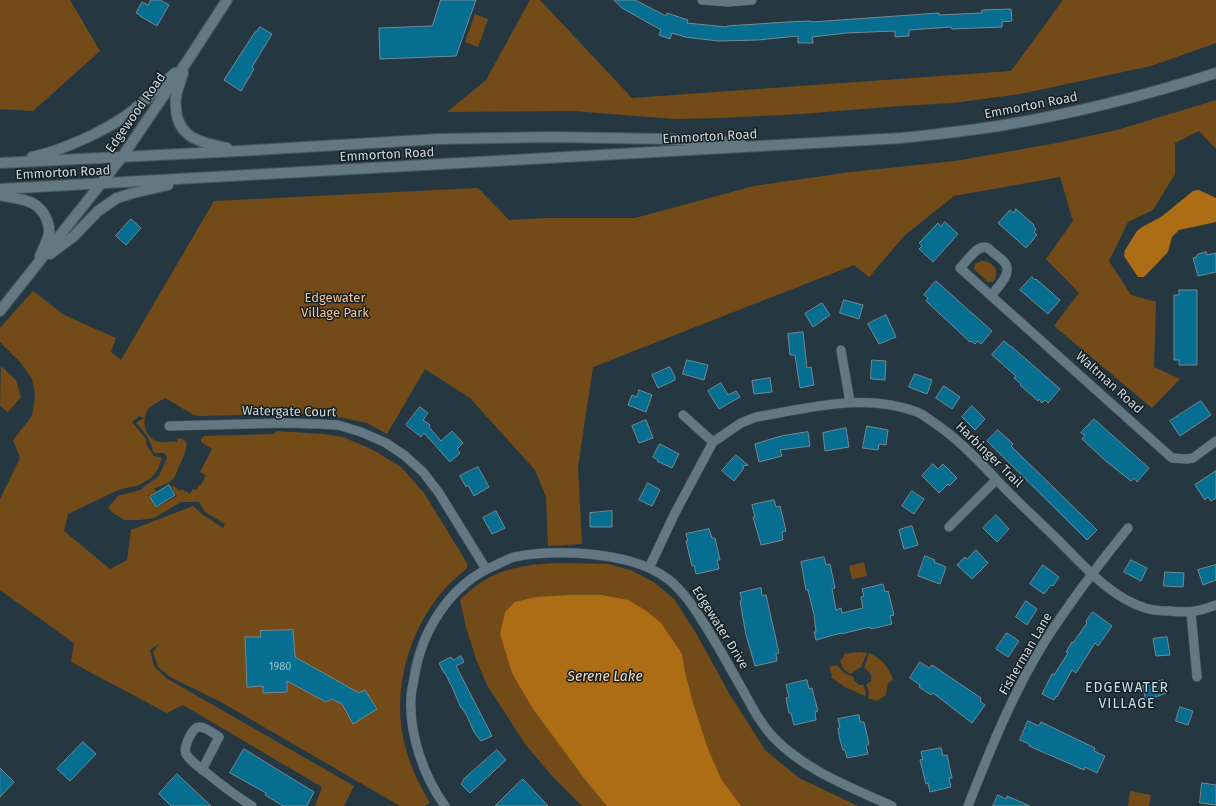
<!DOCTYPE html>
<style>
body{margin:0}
canvas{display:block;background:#253841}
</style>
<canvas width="1216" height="806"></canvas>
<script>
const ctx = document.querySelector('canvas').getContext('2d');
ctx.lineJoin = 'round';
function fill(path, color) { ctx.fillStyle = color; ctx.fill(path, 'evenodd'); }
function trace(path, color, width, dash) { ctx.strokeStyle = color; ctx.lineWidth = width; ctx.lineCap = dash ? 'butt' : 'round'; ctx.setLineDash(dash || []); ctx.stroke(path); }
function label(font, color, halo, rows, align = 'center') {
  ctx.font = font + ' "Fira Sans",sans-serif'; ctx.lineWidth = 3; ctx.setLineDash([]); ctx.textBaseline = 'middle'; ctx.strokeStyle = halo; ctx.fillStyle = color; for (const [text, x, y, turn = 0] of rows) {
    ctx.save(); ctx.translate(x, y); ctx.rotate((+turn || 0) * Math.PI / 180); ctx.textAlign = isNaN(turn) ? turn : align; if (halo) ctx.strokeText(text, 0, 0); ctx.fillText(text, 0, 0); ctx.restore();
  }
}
fill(new Path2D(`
 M0 0H70L100 51 33 111 0 109Z
 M530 0H540L632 98 1011 71 1063 0H1216V43L1151 66 1020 94 953 103 899 106 801 114 720 118 675 119 573 111 447 112 486 80Z
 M475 14 488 19 478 47 465 42Z
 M1216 100V149L1199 131 1175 143V174L1153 210 1128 222 1109 261 1131 295 1156 302 1154 367 1180 379 1152 408 1054 326 1079 293 1046 259 1073 221 1060 177 954 196 905 235 869 277 854 265 593 367 578 467 582 544 548 546 546 497 535 470 470 398 425 369 387 434 367 423 318 413 200 416 194 415 165 398C160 401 153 404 149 408 141 418 144 436 156 441 164 444 170 440 177 442L178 438C194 439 183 458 179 466 177 470 176 475 174 478 170 483 160 486 154 489L156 492 149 496 156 508 177 496 171 486H174L180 491 182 489 190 494 193 489 196 490 199 485H201L206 475 200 472 212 449 201 442V439L204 436 274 434 276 431 323 434 343 437 373 450 401 467 424 493 467 563V568C457 577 445 587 437 598 404 642 391 700 407 753 412 771 421 787 430 803L424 806H400L221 702 170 677 158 667 153 652 159 644 150 650 154 666 166 678 354 786 344 806H315L322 787 183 705 167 713 71 662 74 643 0 590V499L20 458 13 440 32 416 35 395 32 379 21 363 0 342V328L33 291 64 315 116 338 111 352 121 360 214 201 478 188 509 220 547 218H635L754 186 851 172 955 161 1057 143 1117 130ZM139 416 144 418 136 423C142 429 148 436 151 444 152 448 152 450 155 453H163L166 455 167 458 159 476 140 490 118 496 108 508 113 513 125 520H140L154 518 181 502H199L205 512 225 524 223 528 202 514 193 506 131 530 127 560 110 569 64 531 68 514 118 490 139 485 151 478 158 469 162 458 154 456 147 446 146 439 132 422Z
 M981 261C993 261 1001 271 993 282H988L974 269 975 264Z
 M1 366 16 380 21 397 8 412 0 406Z
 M864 562 867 576 852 579 849 566Z
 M557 563 609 564 633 571 655 583 674 599 697 635 730 695 765 750 799 778 858 806H582L553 777 525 744 487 685 476 659 466 627 460 600C490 570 516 565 557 563Z
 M860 652 867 653 861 667 854 671 852 674C845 672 842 668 840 660L844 657V654Z
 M869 653C882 659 888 666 893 680L888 683 886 695 877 701 868 698 869 691 866 685 871 681C872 675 870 672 864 668Z
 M837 665 844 673 853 677 854 680 859 685H863L866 692 865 696 845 687 831 677 832 675 829 667Z
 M1130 791 1151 795 1149 806H1128Z`), '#734b18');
fill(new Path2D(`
 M1199 190 1216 198V222L1179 230 1172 237 1168 252 1144 277H1138L1124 256 1125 250 1137 231 1142 227 1161 217 1193 191Z
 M571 595H602L628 600 645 610 661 623 682 654 685 672 693 703 708 749 721 779 741 806H607L587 782 533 709 512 673 500 634 505 612 515 602 536 597Z`), '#ac6d15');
const building = new Path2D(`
 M151 0H160L169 5 157 26 140 16V15L136 13 142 2 148 5Z
 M441 0H476L456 56 380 59 379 28 432 26Z
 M614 0H635L666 16 667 13 688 20 687 23 727 27V26L787 22 811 21 812 22 939 13V15L982 13V10L1011 9 1012 21 1002 22V27L952 29 951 27 909 30V36L895 37V31L846 33 812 37 813 43H798V36L758 40 718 41 685 37 672 33 670 39 659 35 661 30 622 8Z
 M260 27 272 34 252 67 254 69 241 91 224 80 255 32H256Z
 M1016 209 1034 225 1033 226 1036 229 1034 232 1037 235 1026 248 998 223 1010 210 1014 213Z
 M131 219 141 228 126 245 116 236Z
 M945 222 958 234 933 262 919 249 922 246 919 243 938 223 941 226Z
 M1206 252 1207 255 1216 253V272L1198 276 1193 258 1197 257V255Z
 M1032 277 1035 280 1036 279 1060 300 1048 314 1020 290Z
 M936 281 992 331 981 344 978 341 975 344 971 341 970 342 926 301 928 298 924 295Z
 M1179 290H1197V365H1179V360H1174V295H1179Z
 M844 300 863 305 859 319 840 313Z
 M822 303 830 315 813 327 805 314Z
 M886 315 896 337 879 344 868 324Z
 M803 332 807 368 811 367 814 385 800 388 795 355H790L788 334Z
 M1004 341 1011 347V346L1060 389 1048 403 1045 400 1042 403 1039 399 1038 401 1020 385 1021 384 1014 378 1016 376 992 355Z
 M687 360 708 365 704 380 683 374Z
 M872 360 886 361 885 380 871 379Z
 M670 367 675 377V380L658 388 652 375Z
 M915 374 932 380 927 394 909 387Z
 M770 378 772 392 754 394 752 381Z
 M721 383 728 395 736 391 740 397 719 409 708 391Z
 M944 386 960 397 952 409 936 398Z
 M639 390 652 395 646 412 628 405 632 395 637 397Z
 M1201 401 1211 415 1180 436 1170 421Z
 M972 406 985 419 975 430 962 417Z
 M420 407 428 413 423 420 430 425 429 427 441 441 452 431 463 443 457 449 460 453 450 462 424 433 421 437 406 425Z
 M1094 419 1149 468 1137 482 1134 478 1131 481 1107 462 1082 439 1085 435 1081 433Z
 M646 420 653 438 639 443 632 426Z
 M867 426 888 430 886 445 879 444 878 450 863 448Z
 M846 428 849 447 825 451 823 433Z
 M998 430 1013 444 1011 446 1097 530 1087 540 987 441Z
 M808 432 810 446 780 450 782 456 759 462 755 444 781 436Z
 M660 444 679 454 672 468 657 461 658 460 653 457Z
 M736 455 748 465 742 466 744 468 734 481 722 471Z
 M933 464 938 469 943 464 957 478 949 486 948 484 939 493 922 476Z
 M478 467 489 487 474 496 468 485 466 487 460 476Z
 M1216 471V498L1211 501 1208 497 1205 500 1195 485Z
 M648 483 660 490 652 506 639 500Z
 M169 485 175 495 156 507 150 497Z
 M912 491 924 499 914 514 902 506Z
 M774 500 776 507 780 506 786 531 782 532 783 540 761 545 753 517H755L752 505Z
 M496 511 505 528 492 534 483 518Z
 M612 511V527H590V513Z
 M996 515 1009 529 997 542 983 528Z
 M912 526 918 545 904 549 899 530Z
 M709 529 712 538H715L720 560H717L719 569 696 574 694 565 692 566 686 541H688L686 534Z
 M976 550 988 563 972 579 957 565 965 557 967 559Z
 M925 556 935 560 934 562 946 567 940 584 918 576Z
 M824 557 826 565 830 564 835 588 832 589 836 610 841 608 842 613 863 608 861 597 864 596 862 589 883 584 885 592 888 591 894 615 890 616 892 624 871 629 870 627 841 634V633L816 640 814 632H816L814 615 808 590H806L801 562Z
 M1131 560 1147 568 1141 581 1124 572Z
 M1043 565 1059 577 1053 586 1051 585 1044 594 1030 584Z
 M1216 565V580L1203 585 1198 570Z
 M1165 572 1184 573 1183 587 1164 586Z
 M761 588 762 596 766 595 779 653 776 654 777 661 755 666 746 635 740 601 742 600 740 593Z
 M1026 601 1037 609 1027 625 1016 617Z
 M1093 612 1112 626 1098 646 1095 643 1076 673 1072 670 1057 697 1056 696 1054 700 1042 694 1052 674 1054 675 1068 653 1066 652 1072 642 1073 643 1087 623 1086 622Z
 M293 630 295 657 359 693 365 690 377 709 353 724 342 704 332 699 326 702 287 681V692L263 693V686L247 687 245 637H261L260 631Z
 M1007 633 1019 641 1008 657 996 649Z
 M1167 637 1170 655 1156 656 1153 639Z
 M461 656 464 662 456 666 492 736 481 741 474 732 467 716 462 708H461L453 689 445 673H444L439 663 451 657 453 660Z
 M920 662 929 668 932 665 981 698 980 701 985 705 972 723 933 693 931 695 919 687 920 685 910 678Z
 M807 680 809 689 812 688 815 700 818 711 815 712 816 720 794 725 791 713H789L786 698 789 697 786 685Z
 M1163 680 1167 693 1146 700 1142 686Z
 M1180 707 1193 711 1188 725 1176 721Z
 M859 715 860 722H864L869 744 866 746 868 754 847 758 845 750H843L840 740 838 728H840L838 719Z
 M1028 721 1039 726 1041 722 1095 748 1094 751 1105 756 1097 773 1085 767 1084 770 1029 746V744L1020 740Z
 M83 742 96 754 70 781 57 769Z
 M941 748 943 756 947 755 952 778H949L951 787 930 792 928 783 926 784 920 760 923 759 921 752Z
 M244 749 314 792 307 806H283L265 795 266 793 230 773Z
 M497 750 506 760 470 793 461 784 463 781V780Z
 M0 768 14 782 0 797Z
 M177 774 211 806H171L159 794Z
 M523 779 548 806H495L508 793Z
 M1202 783 1216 785V805L1200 803Z
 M998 795 1006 799 1007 796 1030 806H993Z`);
fill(building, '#066e91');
trace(building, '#738993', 1);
const street = new Path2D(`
 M702 0 728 2 752 0
 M991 296C997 287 1013 274 1005 263 1001 258 993 253 988 248 978 243 967 261 960 268L1172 458 1187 459 1193 458 1216 441
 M841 350 850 402
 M683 415 713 442
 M169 426 285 423 318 424 338 425 361 432 386 443 404 455 423 472 439 493 486 569
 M949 527 996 480
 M649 568 675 513 713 442 741 423 756 417C809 408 865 392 917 412 922 414 926 417 930 420 955 436 975 457 995 478 1015 500 1037 519 1058 540 1083 565 1110 597 1145 608 1152 610 1161 611 1169 611 1188 613 1198 612 1216 605
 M1191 613 1197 677
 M202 770 219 737C214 734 206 727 200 727 192 726 183 748 186 754 191 762 199 767 207 773 221 785 236 796 252 806
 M445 806C424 777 409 735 411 698 411 692 413 685 414 679 421 631 450 584 496 565 502 562 508 559 514 557 539 552 565 552 589 554 617 557 645 562 668 579 683 591 693 606 703 622 718 645 731 670 745 694 753 709 761 724 773 737 806 771 850 787 892 806
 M968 806C990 750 1013 692 1045 641 1070 602 1099 564 1128 528`);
const secondary = new Path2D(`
 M183 73C181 81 177 89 176 97 175 101 176 105 176 109 178 139 203 143 227 148
 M32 157C61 151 103 132 127 115 144 102 159 87 175 73
 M0 163 239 151 439 139 551 137 667 139 741 143
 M0 189 902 138C936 134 970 131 1004 125 1076 113 1147 95 1216 73
 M0 195C20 200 38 198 47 220 48 224 50 229 49 233 48 240 43 249 40 256
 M50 254 73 237 98 211 117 198 133 193 168 185
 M0 311 122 157 188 60 227 0`);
trace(street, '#45565e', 10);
trace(secondary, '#45565e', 12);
trace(street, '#637882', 9);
trace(secondary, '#637882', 10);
label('11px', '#9abdca', null, [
 ["1980",280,667]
]);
label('13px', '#cbd7dd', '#151e22', [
 ["Emmorton Road",1031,106,-11],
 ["Edgewood Road",136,113,-55],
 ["Emmorton Road",710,137,-3],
 ["Emmorton Road",387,155,-3],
 ["Emmorton Road",63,173,-3],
 ["Waltman Road",1109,383,42],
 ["Watergate Court",289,412,1],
 ["Harbinger Trail",989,455,44],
 ["Edgewater Drive",720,628,58],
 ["Fisherman Lane",1026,654,-60]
]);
label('13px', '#f8c58e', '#151e22', [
 ["Edgewater",335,298],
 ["Village Park",335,313]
]);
label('italic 14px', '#fbd9b5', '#151e22', [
 ["Serene Lake",605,677]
]);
ctx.letterSpacing = '1px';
label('14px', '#c8e0eb', '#151e22', [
 ["EDGEWATER",1127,688],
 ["VILLAGE",1127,704]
]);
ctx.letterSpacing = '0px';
</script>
